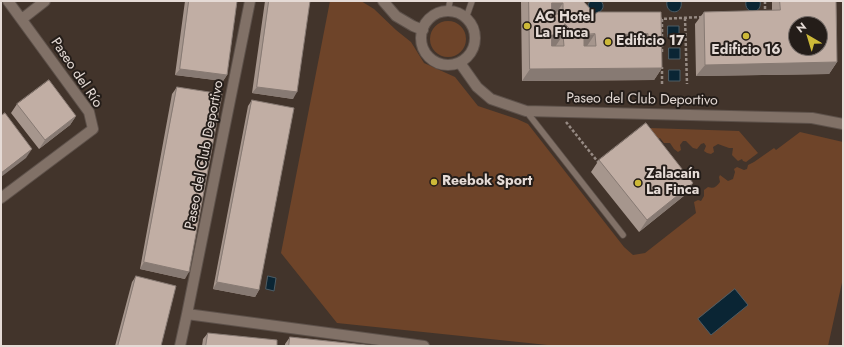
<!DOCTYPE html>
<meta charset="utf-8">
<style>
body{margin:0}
#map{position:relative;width:844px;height:347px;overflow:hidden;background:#42342b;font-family:Jost,sans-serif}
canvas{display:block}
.frame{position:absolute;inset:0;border:2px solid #e5dbd6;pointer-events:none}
.north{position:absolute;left:788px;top:16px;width:40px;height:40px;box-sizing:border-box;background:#241d19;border:1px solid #716965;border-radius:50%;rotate:322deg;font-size:11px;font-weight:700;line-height:16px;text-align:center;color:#e5dbd6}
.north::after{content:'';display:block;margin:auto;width:14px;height:18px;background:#cdb938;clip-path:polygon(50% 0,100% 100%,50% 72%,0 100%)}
</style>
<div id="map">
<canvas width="844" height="347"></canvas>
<div class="frame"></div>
<div class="north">N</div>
</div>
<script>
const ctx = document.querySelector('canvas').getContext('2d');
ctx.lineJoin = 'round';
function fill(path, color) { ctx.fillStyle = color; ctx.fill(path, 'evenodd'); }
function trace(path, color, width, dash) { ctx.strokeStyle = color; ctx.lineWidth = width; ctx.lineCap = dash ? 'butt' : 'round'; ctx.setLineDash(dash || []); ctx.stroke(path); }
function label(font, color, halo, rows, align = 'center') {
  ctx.font = font + ' Jost,sans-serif'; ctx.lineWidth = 4; ctx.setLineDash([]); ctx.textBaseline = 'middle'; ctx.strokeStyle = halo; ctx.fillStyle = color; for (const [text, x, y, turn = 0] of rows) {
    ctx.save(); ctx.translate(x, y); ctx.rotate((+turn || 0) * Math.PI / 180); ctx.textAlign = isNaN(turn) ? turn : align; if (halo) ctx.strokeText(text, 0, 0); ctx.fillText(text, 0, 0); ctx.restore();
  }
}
fill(new Path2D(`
 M330 1H361L374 9 396 30 411 42 424 63 455 77 478 106 517 119 528 124 624 247 633 255 645 253 696 213 694 202 698 200 701 201 704 196V190L708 187C714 189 716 187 720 182L719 177 720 175 728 181 733 179 735 172 734 169 737 167 744 170 747 169 748 165 754 162 774 148 776 150 800 132 843 142V278L828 346H557L337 323 281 253Z
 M430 39a18 18 0 1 1 36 0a18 18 0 1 1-36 0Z
 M649 128 739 131 758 153 746 162 743 161 742 159 738 161 732 155 733 148H729L718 144 713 147 714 152 711 154 707 153 704 151 706 146 704 143 701 144 697 149 693 148 686 141H683L680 145 681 150 678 152 674 149 670 143H664L660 138 656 140Z`), '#6e4429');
const water = new Path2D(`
 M590 1H601C605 6 603 10 598 13H593C589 9 586 7 590 1Z
 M667 1H681C684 16 664 15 667 1Z
 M746 1H760C763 15 743 15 746 1Z
 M668 26H679V36L668 37Z
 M669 48H680V59H669Z
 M669 70H680V81H669Z
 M268 276 276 278 274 291 266 289Z
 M735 289 748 305 711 335 698 319Z`);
fill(water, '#0a2534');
trace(water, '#4c5c65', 1);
const service = new Path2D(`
 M448 11 450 1
 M466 18 472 1
 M526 111 623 235`);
const minor = new Path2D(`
 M383 1 396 16 413 26 423 30
 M421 38a27 27 0 1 1 54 0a27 27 0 1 1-54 0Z
 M22 19 45 1
 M460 63 477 87 491 99 526 111 812 118 843 124
 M1 198 93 129 89 112 8 1
 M187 314 424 346
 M180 346 187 314 250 1`);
trace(service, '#5d514a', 7);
trace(minor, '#5d514a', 12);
trace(new Path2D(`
 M765 1V13
 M685 18 687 84
 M659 19 702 17
 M662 52V19
 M662 84V67
 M566 122 598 162 600 160`), '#978b84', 2.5, [3, 2]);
trace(service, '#817167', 5.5);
trace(minor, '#817167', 10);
fill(new Path2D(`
 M185 1H237L227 75 223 81 175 75Z
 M265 1H310L293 99 252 93Z
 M521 1H586L584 3 595 14 661 12 662 68 654 80 522 81Z
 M772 1H836L837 62 829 74 696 76 695 24 704 12 772 11Z
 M177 87 185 279 140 269 172 94Z
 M252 100 259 290 255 297 213 289 248 106Z
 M17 104 76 116 70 125 39 149 11 113Z
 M599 160 693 183 685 195 639 232 591 172Z
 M136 276 161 346H115L132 282Z
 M208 333 277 346H202L203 339Z
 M290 337 375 346H285V344Z`), '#a6968d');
fill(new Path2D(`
 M552 3H563L555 15H544Z
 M595 34 587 46H576L584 35Z
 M648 34 640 46H609L618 35Z
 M552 35H563L555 47H544Z
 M837 62 829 74 696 76 705 65Z
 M662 68 654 80 522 81 530 69Z
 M180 69 227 75 223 81 175 75Z
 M257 87 297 92 293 99 252 93Z
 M76 116 70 125 39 149 45 140Z
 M32 149 26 158 1 177V173Z
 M693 183 685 195 639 232 647 220Z
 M144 262 189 272 185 279 140 269Z
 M217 282 259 290 255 297 213 289Z`), '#877a73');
const building = new Path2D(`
 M189 1H237L227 75 180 69Z
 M269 1H310L297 92 257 87Z
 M529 1H585L584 2 595 14 598 12H661L662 68 530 69ZM552 3H563V14H552ZM565 24 574 33 572 34 564 27ZM595 34 596 46H584V35ZM648 34V46H618V35ZM552 35H563L564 46H552Z
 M780 1H836L837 62 705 65 704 12 780 10ZM796 24H820V48H796Z
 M49 80 76 116 45 140 17 104Z
 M177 87 222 94 189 272 144 262Z
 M252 100 294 108 259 290 217 282Z
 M5 113 32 149 1 173V116Z
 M646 123 693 183 647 220 599 160Z
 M136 276 176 286 161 346H118Z
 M208 333 277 340V346H206Z
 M290 337 375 346H289Z`);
fill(building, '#c1aea4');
trace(building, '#877a73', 1);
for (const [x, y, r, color] of [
 [527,26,4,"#cdb938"],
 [746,36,4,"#cdb938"],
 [608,42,4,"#cdb938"],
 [434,182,4,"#cdb938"],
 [638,183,4,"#cdb938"]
]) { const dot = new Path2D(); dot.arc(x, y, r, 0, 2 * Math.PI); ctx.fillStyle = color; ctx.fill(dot); trace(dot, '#241d19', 1.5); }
label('bold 14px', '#e5dbd6', '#241d19', [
 ["AC Hotel",535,18],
 ["La Finca",535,34],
 ["Edificio 17",616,42],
 ["Edificio 16",746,51,"center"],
 ["Zalacaín",646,175],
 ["La Finca",646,191],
 ["Reebok Sport",442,182]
], 'left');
label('14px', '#e5dbd6', '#241d19', [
 ["Paseo del Río",76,73,56],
 ["Paseo del Club Deportivo",642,100,1],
 ["Paseo del Club Deportivo",205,155,-79]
]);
</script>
